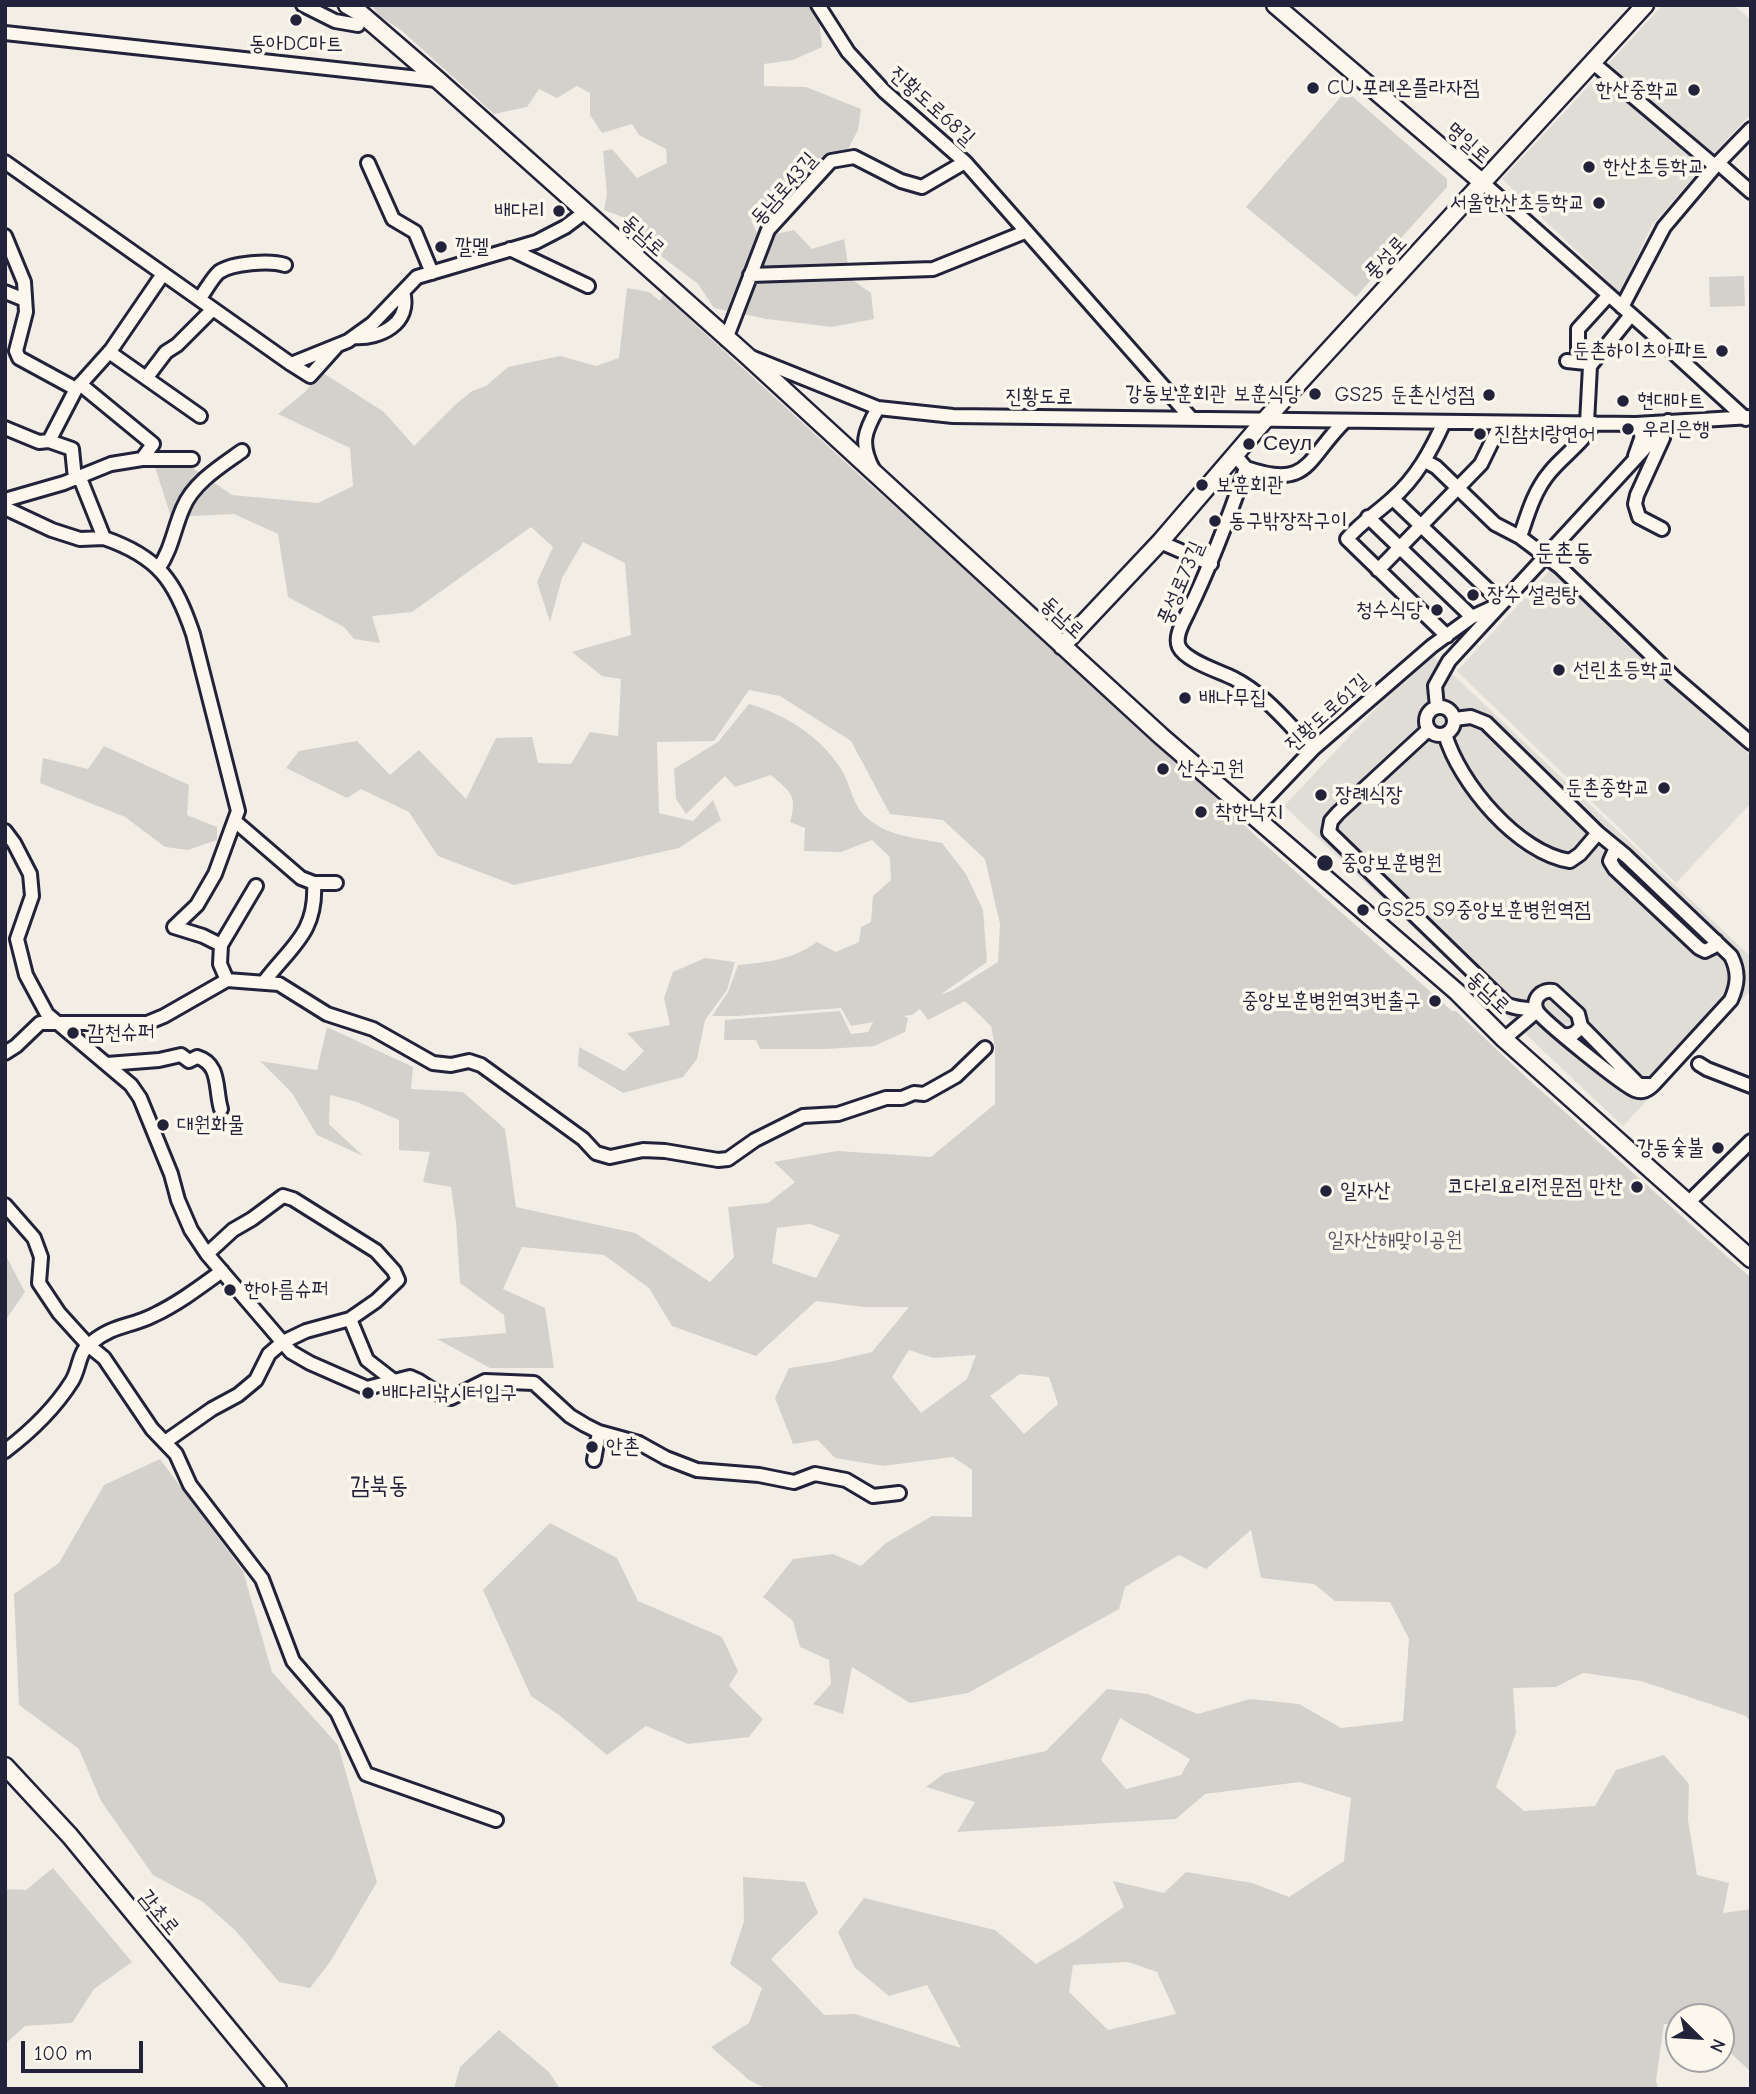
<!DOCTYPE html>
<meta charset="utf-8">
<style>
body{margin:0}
#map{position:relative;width:1756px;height:2094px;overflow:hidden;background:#f2eee5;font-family:"Comic Neue",sans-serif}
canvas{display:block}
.frame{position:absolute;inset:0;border:7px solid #22223b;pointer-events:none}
.north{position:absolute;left:1665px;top:2003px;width:70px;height:70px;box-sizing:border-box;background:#fbf7ec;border:2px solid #a4a2a5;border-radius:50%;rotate:114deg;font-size:19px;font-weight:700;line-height:28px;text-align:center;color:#22223b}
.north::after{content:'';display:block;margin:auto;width:24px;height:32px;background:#22223b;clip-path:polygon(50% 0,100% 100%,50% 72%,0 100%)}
.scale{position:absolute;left:21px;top:2041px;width:122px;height:32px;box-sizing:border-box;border:4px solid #22223b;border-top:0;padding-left:9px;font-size:21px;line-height:24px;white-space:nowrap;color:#22223b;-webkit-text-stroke:5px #fbf7ec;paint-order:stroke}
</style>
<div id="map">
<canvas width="1756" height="2094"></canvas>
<div class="frame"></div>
<div class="north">N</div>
<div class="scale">100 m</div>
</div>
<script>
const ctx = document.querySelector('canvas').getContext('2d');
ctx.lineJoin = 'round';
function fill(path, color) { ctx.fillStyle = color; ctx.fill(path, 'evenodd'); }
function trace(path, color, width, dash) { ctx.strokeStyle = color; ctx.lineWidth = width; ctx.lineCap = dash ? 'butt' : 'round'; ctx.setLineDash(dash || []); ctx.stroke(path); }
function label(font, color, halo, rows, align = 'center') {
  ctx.font = font + ' "Comic Neue","Poor Story",sans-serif'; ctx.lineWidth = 7; ctx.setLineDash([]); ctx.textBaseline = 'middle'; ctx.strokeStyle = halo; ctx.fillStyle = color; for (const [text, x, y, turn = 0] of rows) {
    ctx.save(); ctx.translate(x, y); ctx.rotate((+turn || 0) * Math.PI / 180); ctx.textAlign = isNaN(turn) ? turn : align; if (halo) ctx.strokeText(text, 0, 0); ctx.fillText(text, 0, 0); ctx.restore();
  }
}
fill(new Path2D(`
 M1663 5H1734L1751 20V114L1714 153 1607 65Z
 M1599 75 1705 163 1651 227 1620 293 1502 179Z
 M1554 566 1751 756V803L1676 883 1457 671Z
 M1429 652 1751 957V990L1623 1126 1284 806Z`), '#e0dcd6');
fill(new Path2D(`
 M372 5H812L819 19 822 47 793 60 764 64V86L806 87 861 109 858 130 845 155 778 206 751 220 759 238 794 230 812 249 844 239 850 278 871 293 874 319 832 327 767 319 714 308 698 284 648 246 628 219 604 210 607 194 603 151 612 149 637 178 667 163 666 149 639 135 632 124 602 133 590 115V93L577 86 557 98 539 89 527 107 494 114 401 30 379 16Z
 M1346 91 1447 179V187L1392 248 1383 266 1356 297 1246 207Z
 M1744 276 1745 306 1710 307 1709 277Z
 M627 288 649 292 660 301 663 295 866 481 1058 648 1260 840 1452 1011H1456L1529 1080 1751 1278V1722L1746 1716 1641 1681 1583 1673 1556 1687 1513 1688 1516 1733 1496 1787 1524 1811 1595 1806 1616 1770 1664 1755 1689 1784 1688 1820 1697 1875 1729 1883 1723 1913 1751 1909V2072L1721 2044V2017H1679V2024H1664L1656 2081 1658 2089H767L749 2080 711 2047 749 2023 762 1988 730 1964 744 1921 743 1877 805 1882 818 1913 771 1959 824 2015 855 2014 961 2048 927 1985 889 1996 855 1968 838 1932 864 1898 995 1930 1036 1964 1073 1942 1124 1907 1113 1881 1164 1893 1186 1872 1252 1883 1289 1897 1344 1861 1351 1798 1300 1782 1205 1794 1176 1819 957 1832 975 1802 926 1787 945 1773 1046 1751 1107 1689 1148 1694 1198 1714 1250 1699 1299 1704 1341 1728 1403 1721 1409 1639 1390 1602 1335 1601 1314 1584 1261 1578 1251 1530 1206 1569 1179 1555 1125 1587 1119 1609 968 1693 910 1703 852 1667 843 1714 813 1704 831 1684 829 1660 800 1647 793 1621 763 1597 793 1559 833 1554 861 1566 886 1543 932 1516 972 1517V1470L953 1457 883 1466 835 1458 818 1440 793 1444 775 1398 789 1368 829 1362 872 1352 909 1307H864L816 1301 756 1356 672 1326 649 1288 604 1255 522 1247 503 1289 545 1308 554 1368H490L437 1339 506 1333 504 1315 460 1283 456 1222 451 1187 423 1182 430 1152 399 1150V1120L357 1102 330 1095 329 1124 363 1156 317 1135 292 1093 260 1061 317 1070 327 1027 413 1067 411 1089 463 1092 505 1129 516 1207 635 1233 710 1282 734 1257 728 1207 768 1203 795 1182 774 1162 837 1151 931 1157 995 1104V1048L991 1026 965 1001 928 1020 920 1009 912 1015 904 1016 908 1018 905 1032 874 1046 826 1049H760L756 1040H724L725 1020 840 1011 851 1034 868 1032 873 1022 851 1026 841 1008 738 1016H712L728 992 738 965C768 962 792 960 817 942L836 952 859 942 861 927 871 922 873 896 891 880 890 857 872 840 841 852 804 851 805 828 790 822C798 795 790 792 771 775L735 787 725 776 686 814 676 799 674 769 718 742 749 704C785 714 821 737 841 769 850 783 853 806 866 817 886 836 916 838 942 843L966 874 983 910 987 962 940 995 953 990 998 962 1000 924 985 859 943 820 890 814 851 741 780 696 749 690 714 741 657 742 659 813 693 821 713 800 721 820 679 848 514 885 438 856 409 812 361 789 347 798 286 768 299 751 357 741 390 775 419 750 466 799 496 738 532 737 538 763 571 764 590 732 618 736 621 679 602 676 572 652 631 635 625 563 583 542 562 578 550 622 537 582 553 547 531 527 412 612 372 616 380 643 354 639 344 627 288 597 278 534 234 514 171 517 154 464 191 467 232 495 318 503 353 486 350 448 278 414 306 391 320 371 384 412 414 446 456 404 472 391 486 386 508 367 560 356 596 366 619 358ZM810 1224 840 1235 816 1278 772 1263 777 1228ZM909 1350 933 1358 976 1355 967 1379 921 1413 892 1377ZM1020 1374 1049 1377 1058 1404 1024 1434 990 1396ZM1120 1718 1190 1759 1181 1775 1126 1789 1101 1760ZM1128 1962 1157 1972 1176 2014 1108 2030 1069 1992 1073 1965Z
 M104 746 189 785 187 815 217 827V840L188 850 165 847 125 817 40 783 43 758 88 769Z
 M705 958 735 962 727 990 705 1020 697 1059 683 1077 623 1093 578 1066 579 1047 624 1071 644 1051 627 1033 670 1025 664 998 673 972Z
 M5 1254 25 1292 5 1321Z
 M160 1459 243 1571 272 1672 338 1745 377 1882 330 1962 310 1988 279 1982 235 1930 203 1902 153 1875 101 1801 79 1749 19 1705 14 1594 59 1563 104 1485Z
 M550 1523 617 1558 638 1601 722 1637 738 1671 729 1686 763 1719 749 1737 688 1744 646 1726 607 1755 559 1715 531 1696 483 1590Z
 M53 1868 132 1962 94 1989 72 2023 25 2026 5 2044V1889L26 1890Z
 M499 2030 549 2072 560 2089H454L460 2067Z`), '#d4d1cc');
const minor = new Path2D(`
 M303 5 335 21 358 25
 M818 5 848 52 884 91 965 162 1190 417
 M5 33 437 80
 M1592 62 1715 166
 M5 162 291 364 348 341 373 323 417 277 536 242 565 227 585 212
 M368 163 393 219 415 232 432 273
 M1718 163 1751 192
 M1483 183 1654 335 1746 419
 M5 236 24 282 26 312 16 351 19 358 76 389
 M510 249 588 286
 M750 275 933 269 1025 232
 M5 292 25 300
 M199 299C205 292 212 278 219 272 232 263 270 260 285 265
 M1622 307 1664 227 1718 163 1751 129
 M354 337C380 339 412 323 403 292
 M726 339 768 230 831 161 854 157 901 181 922 187 965 162
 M109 352 200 416
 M751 357 878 408 953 416 1636 424 1751 417
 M1567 361 1586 363
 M291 364 310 376 336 347
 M1590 366 1578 354V329L1609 295
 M147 377 166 352 177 345 213 309
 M80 384 153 444 142 459
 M1444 422C1431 451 1416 478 1392 499 1377 513 1360 523 1347 539L1447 636
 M1587 423 1590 366 1631 315
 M5 428 39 442 49 441 72 449 75 479
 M1659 434 1663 438 1637 495 1635 504 1639 517 1662 529
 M49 441 76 389 111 350 163 274
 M1235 455 1246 468C1229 517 1211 565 1188 612 1184 621 1174 636 1179 647 1186 661 1219 671 1233 678 1265 694 1288 724 1313 749
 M1635 456 1642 436 1636 424
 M1425 461 1436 467 1495 524 1520 537 1560 567 1674 677 1751 743
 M1246 468C1310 490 1306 459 1345 421
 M873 469C860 444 864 432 878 408
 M80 478 104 538C159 557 175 581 193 634L238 811 215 874 197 905 174 927 203 936 221 945
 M1393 499 1502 603
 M5 500 64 483 111 464 142 459H192
 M5 508 52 530 80 539 104 538
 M1368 517 1472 617
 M1520 537C1528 513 1534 491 1550 472 1564 455 1583 443 1594 423
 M1160 542 1211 564
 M158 569C172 549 174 528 183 508 193 483 221 466 242 451
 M1378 570 1481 464 1501 423
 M1426 721a14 14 0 1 1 28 0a14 14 0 1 1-28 0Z
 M1437 707 1435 686 1449 661 1659 433 1668 421
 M1428 730 1338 813 1331 821 1329 832 1506 1004C1517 1010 1526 1007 1537 1011
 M1445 734C1459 783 1518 853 1570 861L1580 854 1598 833 1486 723 1471 717 1454 719
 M1252 813 1313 749 1432 646 1472 617 1496 606
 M236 822 301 878 314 883H336
 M5 831 14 843 30 874 32 896 17 939 26 975 47 1014 131 1085 140 1098 171 1174 178 1200 191 1230 207 1254 291 1352 310 1363 367 1388 410 1377 419 1381 442 1396 451 1398 485 1381 534 1383 570 1416 585 1425 599 1432 639 1443 666 1458 697 1470 759 1475 794 1482 815 1474 846 1480 873 1496 899 1493
 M1619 850 1614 852 1610 861 1615 869 1699 948 1705 951 1713 947 1716 941
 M227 980 220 964 221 945 256 886
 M264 982C291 946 317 933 314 883
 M1581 1026 1639 1085H1650
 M1564 1035C1573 1036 1576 1033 1581 1026L1578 1014 1553 991C1542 989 1531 999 1537 1011 1543 1021 1624 1086 1635 1090 1643 1093 1648 1090 1654 1084L1731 1000C1738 984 1739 972 1731 956L1626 856 1598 833
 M1504 1039 1537 1011
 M5 1053 16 1046 40 1023H147L164 1016 227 980 279 984 327 1014 373 1029 433 1063 451 1065 469 1061 481 1065 583 1139 596 1153 610 1157 643 1150 665 1151 718 1160 728 1159 755 1140 803 1116 838 1114 886 1098H902L914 1093 924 1094 956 1076 985 1048
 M107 1064 159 1060 181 1055 189 1061 197 1057C221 1064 215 1090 221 1109
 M1699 1064 1707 1069 1751 1086
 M1688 1203 1751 1141
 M5 1205 34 1238 41 1257 39 1283 59 1313 88 1345 104 1358 152 1429 176 1454 190 1485 262 1579 293 1661 337 1712 366 1774 496 1820
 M350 1319 367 1360 394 1381
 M165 1442 212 1409 238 1395 256 1380 269 1354 283 1342 306 1331 350 1319 376 1301 398 1280 394 1271 376 1251 293 1199 283 1196 252 1219 233 1230 207 1254
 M5 1451C30 1432 55 1408 72 1381 80 1368 78 1352 91 1343 114 1324 131 1327 154 1315 179 1303 200 1287 222 1271
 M594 1460 599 1432`);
const major = new Path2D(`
 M347 5 359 12 438 80 745 354 1161 736 1457 992 1504 1039 1751 1259
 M1275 5 1483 183
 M1062 646 1160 542 1264 421 1645 5
 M5 1766 70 1836 278 2089`);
trace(minor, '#22223b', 18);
trace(major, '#22223b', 21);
trace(minor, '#fbf7ec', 12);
trace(major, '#fbf7ec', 16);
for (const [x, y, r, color] of [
 [296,20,7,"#22223b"],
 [1313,88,7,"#22223b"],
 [1694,90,7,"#22223b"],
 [1589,167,7,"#22223b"],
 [1599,203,7,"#22223b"],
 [559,211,7,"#22223b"],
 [441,247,7,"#22223b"],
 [1722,351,7,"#22223b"],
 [1315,394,7,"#22223b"],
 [1489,395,7,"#22223b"],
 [1623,401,7,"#22223b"],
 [1628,429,7,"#22223b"],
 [1480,434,7,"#22223b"],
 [1249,444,7,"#22223b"],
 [1202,485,7,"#22223b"],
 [1215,521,7,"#22223b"],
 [1473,595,7,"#22223b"],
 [1437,610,7,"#22223b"],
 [1559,670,7,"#22223b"],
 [1185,698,7,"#22223b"],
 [1163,769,7,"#22223b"],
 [1664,788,7,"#22223b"],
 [1321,795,7,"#22223b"],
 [1201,812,7,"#22223b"],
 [1325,863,9,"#22223b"],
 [1363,910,7,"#22223b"],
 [1435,1001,7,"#22223b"],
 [73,1033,7,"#22223b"],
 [163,1125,7,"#22223b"],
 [1718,1148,7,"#22223b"],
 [1637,1187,7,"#22223b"],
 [1326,1191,7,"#22223b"],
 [230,1290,7,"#22223b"],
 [368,1393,7,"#22223b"],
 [592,1447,7,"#22223b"]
]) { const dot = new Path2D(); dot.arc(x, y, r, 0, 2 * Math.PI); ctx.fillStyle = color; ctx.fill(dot); trace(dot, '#fbf7ec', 2.5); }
label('21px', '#22223b', '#fbf7ec', [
 ["동아DC마트",296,44,"center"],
 ["CU 포레온플라자점",1327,88],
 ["한산중학교",1680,90,"right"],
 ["한산초등학교",1603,167],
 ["서울한산초등학교",1585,203,"right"],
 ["배다리",545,211,"right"],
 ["깔멜",455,247],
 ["둔촌하이츠아파트",1708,351,"right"],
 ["강동보훈회관 보훈식당",1301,394,"right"],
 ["GS25 둔촌신성점",1475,395,"right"],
 ["현대마트",1637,401],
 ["우리은행",1642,429],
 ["진참치랑연어",1494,434],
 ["Сеул",1263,444],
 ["보훈회관",1216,485],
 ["동구밖장작구이",1229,521],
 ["장수 설렁탕",1487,595],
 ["청수식당",1423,610,"right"],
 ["선린초등학교",1573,670],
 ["배나무집",1199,698],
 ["산수고원",1177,769],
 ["둔촌중학교",1650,788,"right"],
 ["장례식장",1335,795],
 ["착한낙지",1215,812],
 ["중앙보훈병원",1341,863],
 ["GS25 S9중앙보훈병원역점",1377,910],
 ["중앙보훈병원역3번출구",1421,1001,"right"],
 ["감천슈퍼",87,1033],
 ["대원화물",177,1125],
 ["강동숯불",1704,1148,"right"],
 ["코다리요리전문점 만찬",1623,1187,"right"],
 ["일자산",1340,1191],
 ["한아름슈퍼",244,1290],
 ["배다리낚시터입구",382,1393],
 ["안촌",606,1447]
], 'left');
label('21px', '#22223b', '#fbf7ec', [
 ["진황도로68길",932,106,42],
 ["명일로",1468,143,41],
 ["동남로43길",784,189,-49],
 ["동남로",643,236,42],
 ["풍성로",1386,258,-47],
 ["진황도로",1039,397],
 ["풍성로73길",1181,583,-67],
 ["동남로",1062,618,43],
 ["진황도로61길",1327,713,-42],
 ["동남로",1488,993,44],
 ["감초로",159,1913,51]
]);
label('21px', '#575766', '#fbf7ec', [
 ["일자산해맞이공원",1395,1240]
]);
label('24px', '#22223b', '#fbf7ec', [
 ["둔촌동",1564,553],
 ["감북동",379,1486]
]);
</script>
